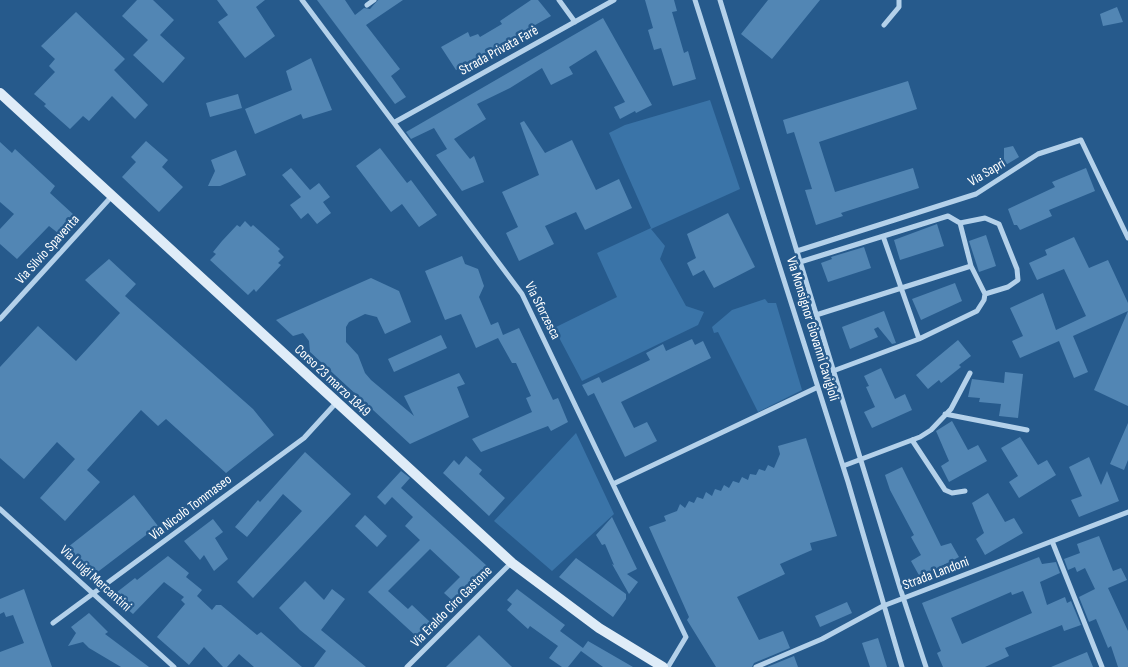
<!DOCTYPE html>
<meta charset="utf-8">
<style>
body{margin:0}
canvas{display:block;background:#265a8c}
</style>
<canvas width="1128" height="667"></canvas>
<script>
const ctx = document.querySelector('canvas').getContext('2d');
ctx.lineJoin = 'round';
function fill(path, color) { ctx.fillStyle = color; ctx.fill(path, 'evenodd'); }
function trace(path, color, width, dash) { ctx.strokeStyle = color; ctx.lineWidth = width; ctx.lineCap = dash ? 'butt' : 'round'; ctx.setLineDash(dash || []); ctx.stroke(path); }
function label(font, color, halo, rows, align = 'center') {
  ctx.font = font + ' "Sofia Sans Condensed",sans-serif'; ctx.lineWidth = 5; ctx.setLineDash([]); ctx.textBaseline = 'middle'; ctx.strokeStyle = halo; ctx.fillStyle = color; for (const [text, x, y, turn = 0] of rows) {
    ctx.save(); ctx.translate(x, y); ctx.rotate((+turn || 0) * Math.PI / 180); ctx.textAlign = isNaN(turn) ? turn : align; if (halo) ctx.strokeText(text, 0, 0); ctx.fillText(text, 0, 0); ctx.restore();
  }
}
fill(new Path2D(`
 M710 100 740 189 651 229 665 246 660 259 686 306 704 312 698 325 582 381 554 328 617 297 597 253 651 228 609 133 625 125Z
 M765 299 768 303H776L802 390 758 412 718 332 714 333 712 327 732 310Z
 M576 433 614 514 552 571 494 521Z`), '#3a74a8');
fill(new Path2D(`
 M137 0H153L174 20 160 35 185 58 163 83 133 55 148 40 122 16Z
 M217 0H265L256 7 275 36 245 58 218 22 228 15Z
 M317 0H345L355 15 364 8 370 9 378 0H403L366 25 400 69 391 76 406 97 395 104Z
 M531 0H538L551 16 456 70 441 47 468 32 470 37 478 34 480 37 502 24 500 21Z
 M645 0H674L677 11 672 12 684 53 688 51 696 79 673 86 661 48 654 50 648 30 653 28Z
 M768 0H820L772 59 741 34Z
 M1117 7 1123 22 1103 26 1100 14Z
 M76 12 125 59 114 70 148 105 135 119 112 96 89 121 83 116 70 129 44 106 46 104 34 94 55 72 49 66 55 59 41 46Z
 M603 18 652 105 636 113 635 111 620 119 614 107 625 102 596 50 569 67 573 74 551 85 542 68 510 88 477 104 486 119 454 139 470 159 474 156 484 182 462 191 436 155 447 149 434 128 411 139 406 132Z
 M311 58 332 110 303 119 301 114 255 134 245 109 292 90 286 71Z
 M908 81 917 109 819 142 835 192 913 168 919 188 841 213 843 216 816 225 805 190 812 189 794 132 787 134 783 120Z
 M238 94 242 108 210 117 206 103Z
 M524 121 545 153 572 140 596 190 619 179 632 208 585 230 576 212 545 226 554 244 519 261 506 233 518 227 502 192 539 175 520 123Z
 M146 141 168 160 162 167 183 187 159 212 122 177 136 162 131 157Z
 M0 142 12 153 15 149 55 186 50 193 74 215 58 233 49 226 17 259 0 244V229L14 214 0 202Z
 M1013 146 1019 157 1004 166V148Z
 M380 148 407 183 411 180 437 215 419 227 402 204 391 212 356 166Z
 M236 150 246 175 220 186H208L215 171 211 160Z
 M291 168 310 190 319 183 330 197 323 202 331 213 317 224 308 213 301 219 290 205 301 197 282 175Z
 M1086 168 1095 191 1049 210 1052 216 1020 230 1017 225H1014L1008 209 1055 187 1052 182Z
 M728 213 755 267 714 288 704 270 693 276 687 263 696 258 687 234Z
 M245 221 251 227 253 225 280 249 278 251 284 257 278 263 281 265 256 292 254 289 248 295 210 260 216 254 213 252 222 241 237 225 240 227Z
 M937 224 944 246 900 260 894 240Z
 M986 235 996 266 979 272 969 241Z
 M1074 237 1089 268 1108 260 1128 303V311L1073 336 1088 372 1074 378 1059 341 1020 358 1012 341 1023 336 1010 308 1043 293 1056 330 1086 316 1064 269 1037 280 1029 263 1047 255 1045 250Z
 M864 247 871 268 828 282 821 263 832 259 831 257Z
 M462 256 465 264 478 269 484 286 479 297 491 325 498 322 503 335 519 328 553 400 558 398 568 422 551 431 548 426 481 452 472 439 532 412 526 398 531 396 516 363H512L498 338 476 348 461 314 445 320 425 271Z
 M109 259 136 284 125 296 253 409 274 435 226 473 166 419 158 426 141 410 87 470 100 482 65 521 40 498 75 459 57 442 24 479 0 458V367L38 326 76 361 120 313 85 280Z
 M371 278 399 291 411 322 385 334 377 317 365 314 349 322 346 327V342L358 355 365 373 371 380 414 416 404 396 459 373 465 384 457 387 469 417 410 444 310 352 309 341 303 333 293 336 276 320Z
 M955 283 962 301 921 320 912 299Z
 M884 311 896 343 892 344 878 327 874 329 878 337 850 349 842 327Z
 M1128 311V406L1094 390Z
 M441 335 447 348 394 372 388 359Z
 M692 339 695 345 703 341 711 358 621 402 634 428 647 422 657 441 625 457 594 393 588 396 582 385 599 377 602 383 650 360 646 353 663 344 666 351Z
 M958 340 971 356 959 365 961 367 941 383 939 380 928 389 916 375Z
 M881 368 895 399 905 394 912 410 872 428 864 412 875 407 866 387 869 386 864 376Z
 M1005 372 1023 374 1018 418 999 416 1001 404 979 402 980 398 968 397 972 379 1004 383Z
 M952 421 968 450 978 445 987 461 949 482 941 466 949 461 936 431Z
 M1128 423V460L1124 470 1110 464Z
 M1020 437 1038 465 1047 460 1056 475 1019 498 1009 482 1018 476 1001 448Z
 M806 438 837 536 810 543 812 550 780 564 785 574 737 597 759 640 783 631 790 648 754 663 752 667H716L687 620 689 617 649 527 666 521 664 516 677 511 680 504 685 508 689 501 694 503 697 497 703 499 706 492 712 496 715 489 721 491 724 485 729 488 733 481 739 483 742 477 748 480 750 474 756 475 759 469 765 471 768 465 774 468 780 454 778 446Z
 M305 452 351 494 253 598 237 582 302 511 283 494 247 537 235 527 258 500 260 502Z
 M466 456 482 470 479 474 505 498 489 516 443 473 454 460 459 465Z
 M1089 457 1101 485 1107 471 1119 501 1079 517 1071 500 1082 496 1069 467Z
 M902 467 941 546 951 543 959 557 920 577 911 561 921 555 911 537 914 535 890 490 885 475Z
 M401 471 410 478 401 488 487 566 453 601 444 593 460 577 430 549 388 591 408 609 412 605 430 622 416 636 368 592 420 540 405 526 413 517 392 497 385 505 377 497Z
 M988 493 1005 522 1014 518 1023 533 985 555 976 539 984 533 972 503Z
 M134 495 158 526 91 577 63 551Z
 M365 515 387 536 377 547 355 526Z
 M612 517 637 569 627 574 638 582 629 594 612 564 614 565 605 544 602 545 596 535Z
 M213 519 223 532 215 538 228 559 214 571 204 555 200 560 184 541Z
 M1099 536 1113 571 1121 568 1127 580 1108 588 1128 631V667H1118L1111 646 1108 648 1096 619 1089 622 1079 597 1095 589 1085 568 1077 572 1075 567 1068 570 1064 559 1080 553 1077 544Z
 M168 556 189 573 186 577 202 590 197 596 212 610 216 605H221L257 635 261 632 302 667H254L239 654 227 667H223L204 647 189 665 157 637 185 604 181 600 184 597 164 582 133 614 112 596 135 578 137 580Z
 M1039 557 1042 564 1056 562 1060 573 1040 582 1047 605 1065 597 1067 603 1071 601 1081 625 1064 631 1062 625 1005 648 1009 656 985 667H943L937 653 941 651 922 603ZM1023 591 1032 613 962 644 951 618 1011 592 1012 595Z
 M576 558 626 594V599L613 617 559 577Z
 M305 581 324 600 332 589 345 599 321 630 366 667H314L326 651 300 630 279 608Z
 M24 589 36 623 52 667H0V652L24 643 13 615 6 617 4 612 0 614V599Z
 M517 589 565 625 560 631 583 648 588 641 633 667H603L581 651 568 667H562L549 658 558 646 530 626 528 629 507 610 512 604 507 600Z
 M847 602 852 613 820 627 815 616Z
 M89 613 108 632 105 634 149 667H121L89 648 83 642 68 646 76 633 71 627Z
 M479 635 512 667H446Z
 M878 638 887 667H870L862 643Z
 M1087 652 1093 667H1051Z
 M794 656 798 667H767Z`), '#5286b4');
trace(new Path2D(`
 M302 0 522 294 686 637 668 667
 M559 0 575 22
 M695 0 848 482 902 667
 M720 0 900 588 926 667
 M367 5 374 0
 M884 25 899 7V0
 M395 122 614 0
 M883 236 919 339
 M797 251 976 194 1038 154 1081 140 1128 238
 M800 262 948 216 960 223
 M816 315 971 266 960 223 985 218 999 224 1017 269 1018 280 1008 287 985 294 971 266
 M0 319 112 196
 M833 371 919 339 977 311 984 300 985 294
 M945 414 1027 430
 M912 440 945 490 952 493 965 491
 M843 466 920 437 931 430 951 409 970 373
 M613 484 818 387
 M0 509 174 667
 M1052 541 1102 667
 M53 623 304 438 336 403
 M407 667 511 563
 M756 667 822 639 883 606 1128 512`), '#b4d1ea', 5);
trace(new Path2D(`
 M0 93 512 563 599 628 663 667`), '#dfecf8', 10);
label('14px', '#fff', '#265a8c', [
 ["Strada Privata Farè",499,51,-29],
 ["Via Sapri",987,173,-31],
 ["Via Silvio Spaventa",48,250,-48],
 ["Via Sforzesca",542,311,63],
 ["Via Monsignor Giovanni Cavigioli",812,329,73],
 ["Corso 23 marzo 1849",332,381,43],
 ["Via Nicolò Tommaseo",191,508,-37],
 ["Strada Landoni",936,574,-21],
 ["Via Luigi Mercantini",95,579,42],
 ["Via Eraldo Ciro Gastone",452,607,-45]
]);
</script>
